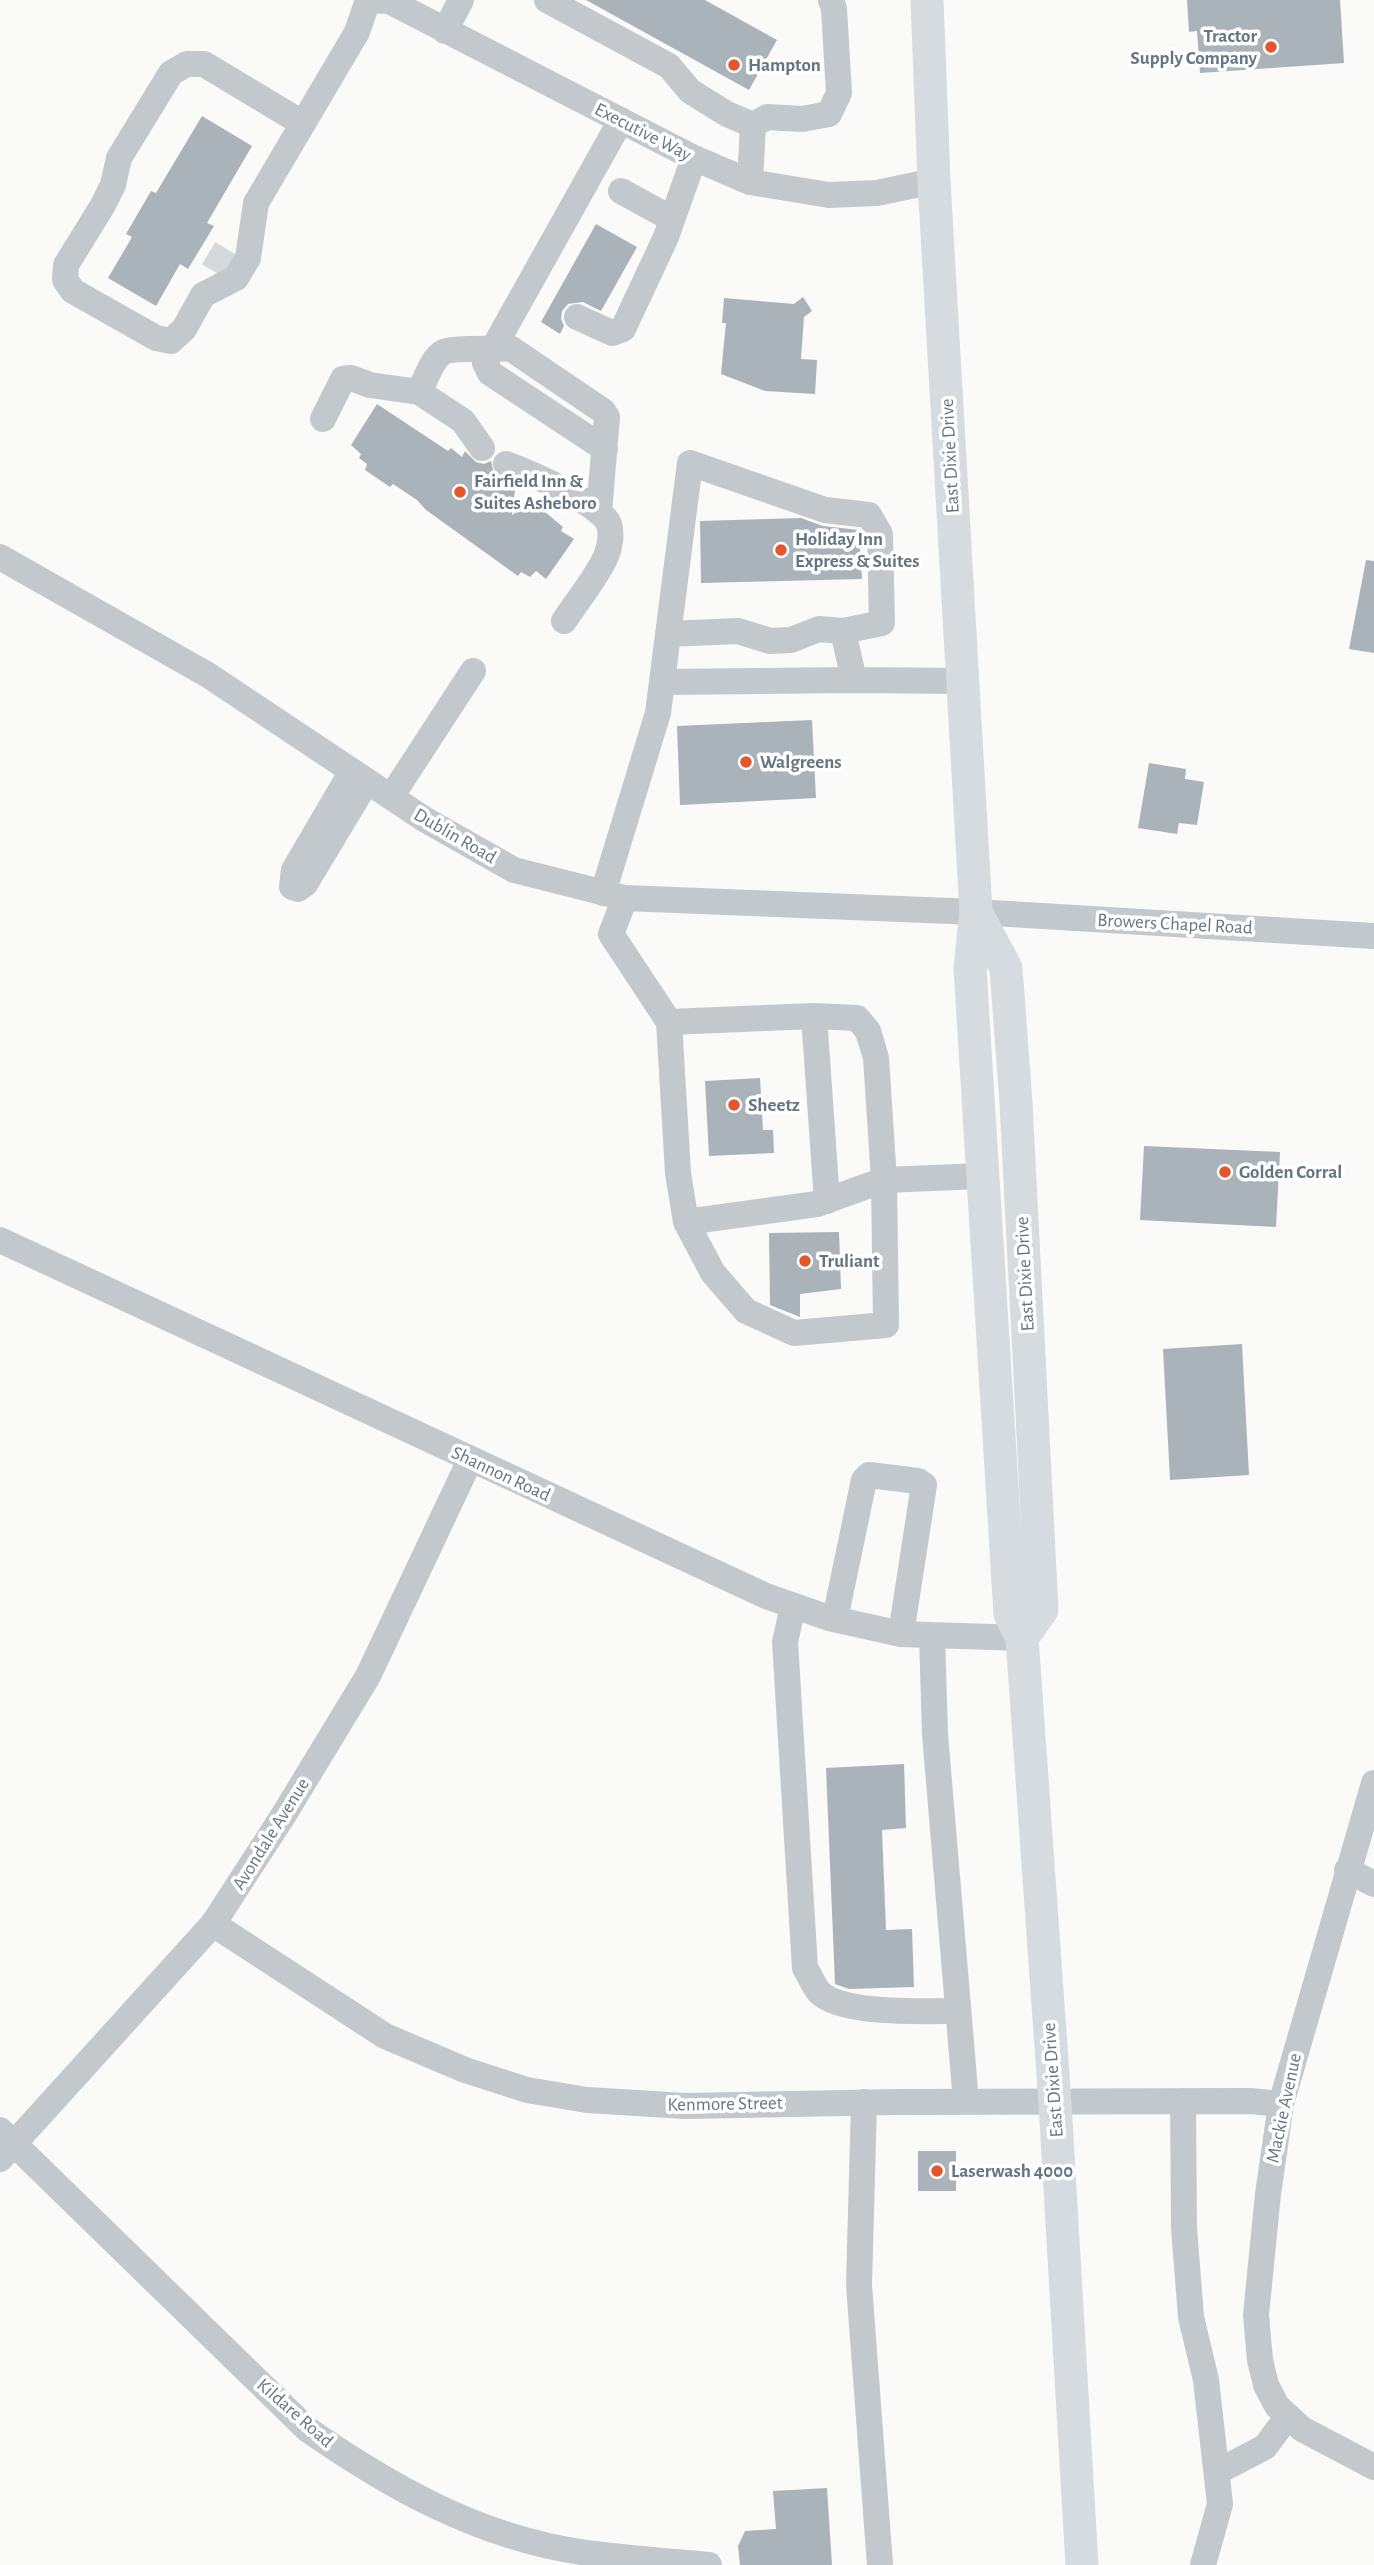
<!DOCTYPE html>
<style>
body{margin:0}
canvas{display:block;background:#fafaf8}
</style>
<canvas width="1374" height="2565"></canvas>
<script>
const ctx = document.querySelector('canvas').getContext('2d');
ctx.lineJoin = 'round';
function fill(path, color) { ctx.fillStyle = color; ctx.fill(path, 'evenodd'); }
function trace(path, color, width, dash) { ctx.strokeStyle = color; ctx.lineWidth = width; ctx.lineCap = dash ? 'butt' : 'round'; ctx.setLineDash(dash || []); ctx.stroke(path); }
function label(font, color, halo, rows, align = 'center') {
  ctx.font = font + ' "Alegreya Sans",sans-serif'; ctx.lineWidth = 7; ctx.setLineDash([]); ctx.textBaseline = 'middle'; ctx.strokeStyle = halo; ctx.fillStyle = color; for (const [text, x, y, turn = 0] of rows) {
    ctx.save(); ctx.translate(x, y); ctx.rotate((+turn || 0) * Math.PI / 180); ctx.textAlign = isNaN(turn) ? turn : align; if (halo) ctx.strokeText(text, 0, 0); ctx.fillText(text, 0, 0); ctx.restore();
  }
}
fill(new Path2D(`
 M586 0H705L777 40 749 90Z
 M1187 0H1340L1344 63 1200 73 1197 31 1189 32Z
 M202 116 252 146 207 223 214 226 188 269 180 264 156 306 108 278 132 237 126 234 151 191 156 193Z
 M596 224 637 247 601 311 583 302 568 304 562 311 561 319 564 326 560 334 541 322Z
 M803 297 812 311 804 317 801 359 817 360 815 394 765 391 721 374 726 323H722L724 298 794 304Z
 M377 404 448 451 451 448 462 457 465 451 476 462 484 464 491 461 494 474 507 481 505 485 515 490 512 515 532 501 563 527 561 531 574 539 546 579 536 571 530 577 521 572 518 576 426 510 417 500 393 484 390 487 365 470 367 464 359 458 361 454 351 445Z
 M801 518 823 526 859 530 862 579 701 583 700 521Z
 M1366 560 1374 561V653L1349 649Z
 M812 720 816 798 680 805 677 726Z
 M1149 763 1186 769 1185 779 1204 782 1197 825 1179 823 1177 834 1138 828Z
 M760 1078 763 1130H773L774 1153 709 1156 705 1081Z
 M1144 1146 1280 1152 1276 1227 1140 1220Z
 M839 1232 841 1289 800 1294V1317L770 1305 769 1233Z
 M1242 1344 1249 1475 1170 1480 1163 1349Z
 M904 1764 906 1828 882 1830 886 1930 912 1929 914 1987 849 1989 835 1984 826 1768Z
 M918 2151H956V2191H918Z
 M827 2488 832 2565H740L738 2546 745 2531 776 2529 773 2491Z`), '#aab3b9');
trace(new Path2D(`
 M213 271 233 238`), '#d5d9db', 26, [26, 13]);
trace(new Path2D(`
 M370 0 389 1 694 158 750 182 829 195 877 193 934 181
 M547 0 669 66 690 91 727 114 753 125
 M445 31 461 0
 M302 123 204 64H187L171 73 119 158 113 185 103 205 66 265 65 280 73 291 156 338 171 341 184 329 203 295 236 278 248 258 256 203 357 32 368 0
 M750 182 753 125 767 117 802 119 829 114 839 93 834 9 831 0
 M621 191 672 219
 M577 317 612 333 623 329 666 237 694 158
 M419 392C425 381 432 359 442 353 450 347 495 350 510 348L603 411 607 417 599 512
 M323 419 343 379 351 378 370 385 419 392 463 421 482 448
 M605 449 490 373 485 363 621 120
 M506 464C528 472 600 503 609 524 612 534 610 547 606 556 598 576 576 602 564 621
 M0 557 208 675 424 819 514 870 625 898 976 912 1374 936
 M668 634 738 631 770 641 791 640 819 629 843 631
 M662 682 854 680
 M352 771 294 870 292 887 298 889 305 884 367 781
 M391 797 473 671
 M603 893 658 713 690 463 825 510 869 515 880 534 882 623 843 631 854 680 963 681
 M625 898 611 934 669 1022
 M814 1016 857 1018 868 1031 876 1058 884 1180 886 1325 794 1333 746 1311 713 1273 686 1222 678 1173 669 1022Z
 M814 1016 827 1201
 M686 1222 817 1204 884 1180 982 1176
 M0 1240 766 1596 829 1618 901 1634 1022 1638
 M793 1606 785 1642 805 1968C810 1976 814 1986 819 1992 841 2015 926 2011 958 2011
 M835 1619 864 1480 869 1475 918 1481 924 1485 901 1634
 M932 1635 935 1734 966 2102
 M1374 1783 1281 2104 1268 2194 1256 2315 1260 2360 1266 2385 1277 2406 1302 2429 1374 2467
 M1347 1870 1374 1884
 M213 1924 385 2036 465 2070 527 2090 587 2100 686 2106 897 2102 1250 2101 1281 2104
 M1183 2101 1184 2228 1191 2317 1206 2380 1220 2504 1203 2565
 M864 2102 859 2285 880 2565
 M0 2130 307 2429C390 2487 479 2537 581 2552 623 2558 666 2561 709 2565
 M0 2159 213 1924 283 1816 368 1676 470 1460
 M1217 2472 1265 2447 1288 2416`), '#c3c8cc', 26);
trace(new Path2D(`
 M927 0 934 181 976 912 970 968 1010 1614 1022 1638 1055 2103 1082 2565
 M976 912 1006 968 1016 1103 1042 1610 1022 1638`), '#d6dbdf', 33);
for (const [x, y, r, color] of [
 [1271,47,7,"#e4572e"],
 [734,65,7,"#e4572e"],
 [460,492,7,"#e4572e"],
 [781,550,7,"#e4572e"],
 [746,762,7,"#e4572e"],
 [734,1105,7,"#e4572e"],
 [1225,1172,7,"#e4572e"],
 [805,1261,7,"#e4572e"],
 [937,2171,7,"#e4572e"]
]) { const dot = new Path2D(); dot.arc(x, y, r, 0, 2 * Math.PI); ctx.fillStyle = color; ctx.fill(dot); trace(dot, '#fff', 2.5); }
label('bold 19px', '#657683', '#fff', [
 ["Tractor",1257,36,"right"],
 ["Supply Company",1257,58,"right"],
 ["Hampton",748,65],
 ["Fairfield Inn &",474,481],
 ["Suites Asheboro",474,503],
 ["Holiday Inn",795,539],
 ["Express & Suites",795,561],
 ["Walgreens",760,762],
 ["Sheetz",748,1105],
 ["Golden Corral",1239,1172],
 ["Truliant",819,1261],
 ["Laserwash 4000",951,2171]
], 'left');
label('19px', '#657683', '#fff', [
 ["Executive Way",643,132,27],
 ["East Dixie Drive",950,456,-93],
 ["Dublin Road",455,836,30],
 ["Browers Chapel Road",1175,924,3],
 ["East Dixie Drive",1025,1274,-93],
 ["Shannon Road",501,1474,25],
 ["Avondale Avenue",271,1834,-58],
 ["East Dixie Drive",1053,2080,-94],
 ["Kenmore Street",725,2104,-1],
 ["Mackie Avenue",1284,2108,-78],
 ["Kildare Road",295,2413,41]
]);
</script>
